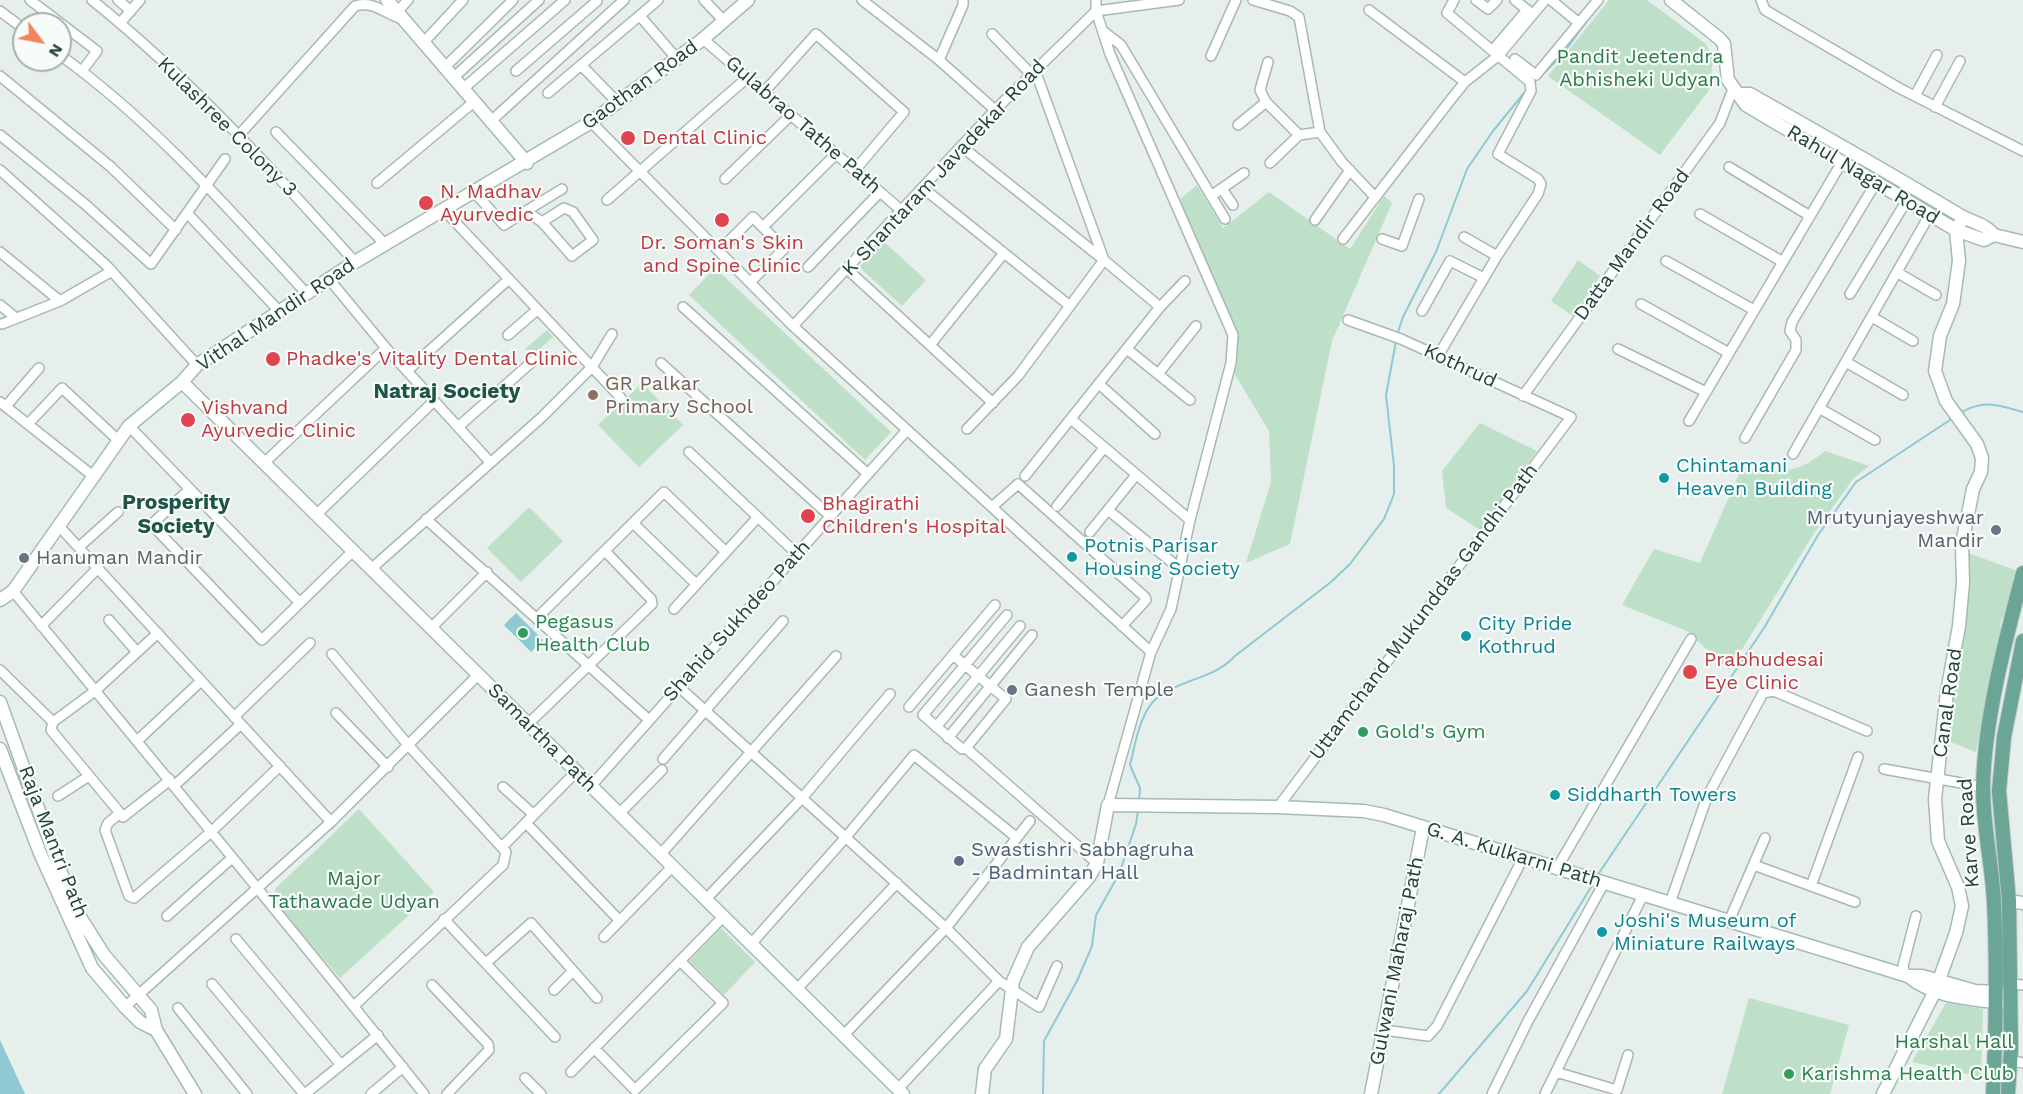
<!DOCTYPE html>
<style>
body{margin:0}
#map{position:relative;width:2023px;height:1094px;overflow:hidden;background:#e6efeb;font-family:"Work Sans",sans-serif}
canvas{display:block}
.north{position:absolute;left:12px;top:12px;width:60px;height:60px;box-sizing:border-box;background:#f7fbf9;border:2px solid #a3b1ad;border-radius:50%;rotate:122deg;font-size:16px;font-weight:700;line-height:24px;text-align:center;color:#24423a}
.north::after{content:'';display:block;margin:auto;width:21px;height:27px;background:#f4845f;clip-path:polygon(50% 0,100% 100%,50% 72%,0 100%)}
</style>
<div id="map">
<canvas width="2023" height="1094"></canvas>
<div class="north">N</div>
</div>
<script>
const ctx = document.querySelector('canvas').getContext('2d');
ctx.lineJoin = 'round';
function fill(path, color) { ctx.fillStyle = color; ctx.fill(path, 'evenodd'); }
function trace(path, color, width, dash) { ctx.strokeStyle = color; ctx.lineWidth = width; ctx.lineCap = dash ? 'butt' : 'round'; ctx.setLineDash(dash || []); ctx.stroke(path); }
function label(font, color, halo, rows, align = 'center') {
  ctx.font = font + ' "Work Sans",sans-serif'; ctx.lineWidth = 4.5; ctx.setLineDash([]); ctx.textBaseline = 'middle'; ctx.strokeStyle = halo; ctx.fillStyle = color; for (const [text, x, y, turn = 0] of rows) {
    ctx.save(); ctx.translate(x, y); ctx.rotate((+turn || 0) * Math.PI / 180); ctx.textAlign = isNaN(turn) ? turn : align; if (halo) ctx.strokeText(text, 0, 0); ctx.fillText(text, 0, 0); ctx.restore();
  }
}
fill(new Path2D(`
 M1609 0H1647L1706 44 1713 60 1709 90 1660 155 1548 76Z
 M1197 185 1223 228 1269 192 1350 249 1384 196 1392 203 1332 341 1290 544 1246 563 1271 482 1269 431 1234 373 1237 334 1178 201Z
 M883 241 926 280 902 306 859 267Z
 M1578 260 1600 276 1573 316 1551 301Z
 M715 268 891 432 865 460 689 295Z
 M547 330 553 337 532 356 525 349Z
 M642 383 683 425 639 467 598 425Z
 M1480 423 1537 451 1480 530 1446 508 1442 471Z
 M1825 451 1869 466 1853 479 1815 532 1729 670 1687 631 1622 605 1654 549 1700 563 1742 467C1778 472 1795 476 1825 451Z
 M529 507 563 541 521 582 487 548Z
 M1968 553 2015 570 2005 617H2002L2000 626 2003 627 1976 752 1948 741 1967 599Z
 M359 809 434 892 340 978 281 911 275 899V889Z
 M721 928 755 962 724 995 689 961Z
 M1749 998 1849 1025 1830 1094H1722Z
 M1946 1003 1983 1009 1981 1077 1912 1062Z`), '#bfe0c8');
fill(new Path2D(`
 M516 613 543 640 531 652 504 625Z
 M0 1040 25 1094H0Z`), '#8ec9d4');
trace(new Path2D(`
 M1538 79 1563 54 1592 14
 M1397 335 1403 317 1436 252 1467 169 1493 131 1524 93
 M1960 413C1984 399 1998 405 2023 412
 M1139 802 1140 788 1130 765C1135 745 1140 711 1158 697 1181 679 1214 679 1235 656L1331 582 1350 564 1384 519 1394 494V466L1386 395 1396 341
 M1597 876 1764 628 1818 535 1856 482 1953 418
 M1043 1094 1044 1041 1077 981 1092 946 1096 915 1119 874 1136 824 1138 811
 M1439 1094 1527 991 1593 884`), '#8ec9d4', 2);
const street = new Path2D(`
 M30 0 97 51 82 71
 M92 0C189 78 272 169 355 262
 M118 0 131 11
 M704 0 724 21
 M862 0 939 60 995 110
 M1096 0V11L1110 54 1233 335 1231 363 1190 520 1171 609 1151 652 1108 805
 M1253 0 1290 11 1299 17 1320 132 1342 162 1375 197
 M1476 0 1488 9 1497 0
 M1515 0 1531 13
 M1551 0 1579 23
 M1761 0 1765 10 1899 88 2023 151
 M1369 10 1465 82
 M0 11 24 29
 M398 11 408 0
 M640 16 677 59
 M120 23 140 0
 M1103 31 1121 45 1225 219
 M992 34 1031 74
 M703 39 902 211
 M424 42 463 0
 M1493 50 1527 10
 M60 55C153 122 229 209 306 293
 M1211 56 1236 0
 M1515 59 1536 75 1598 0
 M939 60 963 5V0
 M1268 62 1260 90 1266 102 1299 135 1320 132
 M581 65 618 103
 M445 67 513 0
 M1035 70 1104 260 1160 307
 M516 71 597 1
 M0 76 111 167 176 230
 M454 77 539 0
 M464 88 565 0
 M765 91 816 34 904 112 855 170
 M548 93 658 0
 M1915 96 1937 55
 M1935 107 1960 61
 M491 121 624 0
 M591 122 793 326 1151 652
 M1238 125 1266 102
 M276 132 385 244
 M240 134 355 6C374 0 386 15 405 20
 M0 135 86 205 151 264 225 159
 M961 146 1104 260 1018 376 967 429
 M1270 163 1299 135
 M1729 167 1810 216
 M0 170 106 265 197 365
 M725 179 791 115
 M377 183 475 101
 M923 188 1070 306
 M1222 189 1233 205
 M474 192 504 225 526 211 542 222 564 208 573 212 593 240 572 256 542 222
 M1211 196 1244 173
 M607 200 748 77
 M443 209 621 398
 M526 211 562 189
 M188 214 279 311
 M1700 214 1783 262
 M1315 220 1350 170
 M763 227 836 154
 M1464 237 1497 256
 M1343 239 1452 98 1465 82 1499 55 1545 0
 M1382 239 1402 246 1419 199
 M719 251 753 217 784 249 750 282
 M0 252 60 301 112 271
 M1666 261 1754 310
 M808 267 880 192
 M847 269 993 403
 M1898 273 1936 295
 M329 279 386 348 490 462
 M1850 294 1907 200
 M1641 304 1729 353
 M0 305 16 318
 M683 307 868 474
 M1422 311 1450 261 1484 278
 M1872 317 1913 341
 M2 324 60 301
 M793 326 995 110 1096 11 1179 0
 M508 335 537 310
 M930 345 1004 253
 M1127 349 1190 400
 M1618 349 1706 392
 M1438 356 1497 256 1538 194 1541 184 1538 179 1498 154 1531 91 1530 82 1447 13 1454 0
 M1846 362 1903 395
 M661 363 830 516
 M407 371 509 279
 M1158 374 1196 326
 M1099 384 1155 434
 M1523 396 1720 123 1733 89
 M0 402 93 476
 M6 406 39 368
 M1819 408 1875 440
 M1071 419 1190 520
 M1689 421 1842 162
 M28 424 62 388 118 440
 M129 426 300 603
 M458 427 534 360
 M1745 438 1796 350V340L1790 331 1792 322 1877 181
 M689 452 797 554
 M1793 454 1930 214
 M264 463 386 348
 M1025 476 1160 307 1185 281
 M190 489 153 523 154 527 262 640 353 551
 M1057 506 1104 448
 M992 507 1018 484 1145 597 1146 600 1122 626
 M1108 510 1179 568
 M316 515 434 401
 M426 519 649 720
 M633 523 696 584
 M58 525 331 822
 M1090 532 1136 475
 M79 547 118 512
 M371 569 542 417 592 367 612 334
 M13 591C151 758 289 925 424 1094
 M674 609 758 517
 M537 618 664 492 726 552
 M109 620 137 652
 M41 626 98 568
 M431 628 487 572
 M332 654 409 746 506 852 503 865 355 1005
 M953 655 1006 699 966 748 1097 863
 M0 670 53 722
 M679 687 946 928 999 981 1039 1007 1057 966
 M909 707 995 605
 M336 713 388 767
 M234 717 310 643
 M528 724 652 604 651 599 605 551
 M936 727 1020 626
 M948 738 1032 635
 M137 741 201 681
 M966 748 962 749 923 715 1007 615
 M663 759 783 621
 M1884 769 1983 787
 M167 777 170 780 123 817 120 813 108 823 105 830 129 896 134 898 212 831 280 766
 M174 786 241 724
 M591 786 907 430
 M503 787 534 815
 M58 796 89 776
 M1278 807 1571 417 1401 339 1348 320
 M120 813 51 730 53 722 95 691 158 633
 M619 814 662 770
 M526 823 620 921
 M502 847 576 772
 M660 855 836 656
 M1754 865 1855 902
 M1557 868 1691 639
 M1811 886 1858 757
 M706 899 803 797 890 694
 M1670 903 1707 797 1763 693 1774 691 1867 731
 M167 916 232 858
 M444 919 555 1037
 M1729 921 1765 838
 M604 937 672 867
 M236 939 341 1065
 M751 944 846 837 914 755 1016 837
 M486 963 531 923 597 998
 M1905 975 1903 966 1916 916
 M212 984 304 1094
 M2011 984 2023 985
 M432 985 488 1044 489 1050 447 1094
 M554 990 573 971
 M796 990 897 883
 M125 1007 331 822 478 675
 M178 1008 247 1094
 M1384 1030 1428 1036 1437 1026 1523 858
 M843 1036 946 928 1030 821
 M594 1048 635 1090 723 1003 680 961
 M2010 1060 2023 1063
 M571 1072 724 916
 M1556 1072 1617 1090 1628 1055
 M525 1078 541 1094
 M898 1089 999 981
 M305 1094 378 1035
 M371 1094 403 1067
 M1492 1094 1528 1021 1604 883
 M1545 1094 1643 895`);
const secondary = new Path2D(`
 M387 0 527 163
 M1671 0 1720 39 1724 44 1728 80 1746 105 1956 230 1984 240 1994 235 2023 242
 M1739 94H1750C1819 133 1888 172 1956 213 1969 222 1985 223 1994 235
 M182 382 903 1094
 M0 600 13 591 129 426 182 382 197 365 355 262 591 122 703 39 748 0
 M0 702 73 906 104 955 151 1010 156 1030 195 1094
 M0 749 40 853 92 968 125 1007 140 1022 156 1030
 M2009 901 2023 903
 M1908 976C1934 998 1971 999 2003 1003
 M982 1094 985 1069 1006 1039 1013 981 1028 947 1089 877 1097 863 1108 805 1278 807 1364 811 1384 815 1908 976H1922L1975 991 2011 993
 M1371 1094 1423 828
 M1883 1094 1935 991 1956 933 1962 906 1958 887 1938 841 1935 799 1947 692 1959 626 1963 583 1962 544 1973 489 1981 472 1982 458 1977 444 1946 401 1935 371 1940 336 1953 304 1959 261 1956 230 1963 218`);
const primary = new Path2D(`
 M1993 1094C1996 1030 1997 966 1994 902 1992 864 1983 826 1983 788 1984 720 2006 638 2023 573
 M2008 1094 2011 1049 2009 901 1999 791 2004 737 2023 641`);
trace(street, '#a8b8b2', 12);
trace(secondary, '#a4bbb3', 15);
trace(primary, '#c2cac8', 16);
trace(street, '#fff', 9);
trace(secondary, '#fff', 12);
trace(primary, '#6aa596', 14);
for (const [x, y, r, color] of [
 [628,138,8,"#e0444e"],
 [426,203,8,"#e0444e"],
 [722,220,8,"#e0444e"],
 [273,359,8,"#e0444e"],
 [593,395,6,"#8d6e63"],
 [188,420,8,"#e0444e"],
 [1664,478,6,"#0f9aa8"],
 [808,516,8,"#e0444e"],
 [1996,530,6,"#6b7280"],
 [1072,557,6,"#0f9aa8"],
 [24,558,6,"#6b7280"],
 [523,633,6,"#2e9e5b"],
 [1466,636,6,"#0f9aa8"],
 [1690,672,8,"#e0444e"],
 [1012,690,6,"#6b7280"],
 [1363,732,6,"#2e9e5b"],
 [1555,795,6,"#0f9aa8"],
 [959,861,6,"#5c6f8a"],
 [1602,932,6,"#0f9aa8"],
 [1789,1074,6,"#2e9e5b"]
]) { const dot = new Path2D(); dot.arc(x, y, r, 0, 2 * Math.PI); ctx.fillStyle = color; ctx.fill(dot); trace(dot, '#f7fbf9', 2); }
label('20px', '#2d7a4b', '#f7fbf9', [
 ["Pandit Jeetendra",1640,57],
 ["Abhisheki Udyan",1640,80],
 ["Major",354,879],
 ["Tathawade Udyan",354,902],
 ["Harshal Hall",1954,1042]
]);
label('20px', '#24423a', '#f7fbf9', [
 ["Gaothan Road",640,85,-36],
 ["Gulabrao Tathe Path",803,125,41],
 ["Kulashree Colony 3",227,127,45],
 ["K Shantaram Javadekar Road",944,168,-47],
 ["Rahul Nagar Road",1863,175,31],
 ["Datta Mandir Road",1632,245,-54],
 ["Vithal Mandir Road",276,315,-34],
 ["Kothrud",1460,366,25],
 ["Uttamchand Mukunddas Gandhi Path",1424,612,-53],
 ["Shahid Sukhdeo Path",737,621,-48],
 ["Canal Road",1948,703,-82],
 ["Samartha Path",542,738,45],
 ["Karve Road",1969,833,-94],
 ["Raja Mantri Path",53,842,69],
 ["G. A. Kulkarni Path",1514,855,17],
 ["Gulwani Maharaj Path",1397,961,-79]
]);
label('20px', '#be3a42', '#f7fbf9', [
 ["Dental Clinic",642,138],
 ["N. Madhav",440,192],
 ["Ayurvedic",440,215],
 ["Dr. Soman's Skin",722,243,"center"],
 ["and Spine Clinic",722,266,"center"],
 ["Phadke's Vitality Dental Clinic",286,359],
 ["Vishvand",201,408],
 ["Ayurvedic Clinic",201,431],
 ["Bhagirathi",822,504],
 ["Children's Hospital",822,527],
 ["Prabhudesai",1704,660],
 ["Eye Clinic",1704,683]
], 'left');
label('20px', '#785e54', '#f7fbf9', [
 ["GR Palkar",605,384],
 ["Primary School",605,407]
], 'left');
label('20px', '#0d838f', '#f7fbf9', [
 ["Chintamani",1676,466],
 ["Heaven Building",1676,489],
 ["Potnis Parisar",1084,546],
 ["Housing Society",1084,569],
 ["City Pride",1478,624],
 ["Kothrud",1478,647],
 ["Siddharth Towers",1567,795],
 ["Joshi's Museum of",1614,921],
 ["Miniature Railways",1614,944]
], 'left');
label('20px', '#5b616d', '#f7fbf9', [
 ["Mrutyunjayeshwar",1984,518,"right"],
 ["Mandir",1984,541,"right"],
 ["Hanuman Mandir",36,558],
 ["Ganesh Temple",1024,690]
], 'left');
label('20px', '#27864d', '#f7fbf9', [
 ["Pegasus",535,622],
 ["Health Club",535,645],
 ["Gold's Gym",1375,732],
 ["Karishma Health Club",1801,1074]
], 'left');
label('20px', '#4e5e75', '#f7fbf9', [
 ["Swastishri Sabhagruha",971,850],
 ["- Badmintan Hall",971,873]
], 'left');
label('bold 21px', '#1f5548', '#f7fbf9', [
 ["Natraj Society",447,392],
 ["Prosperity",176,503],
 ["Society",176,527]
]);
</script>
